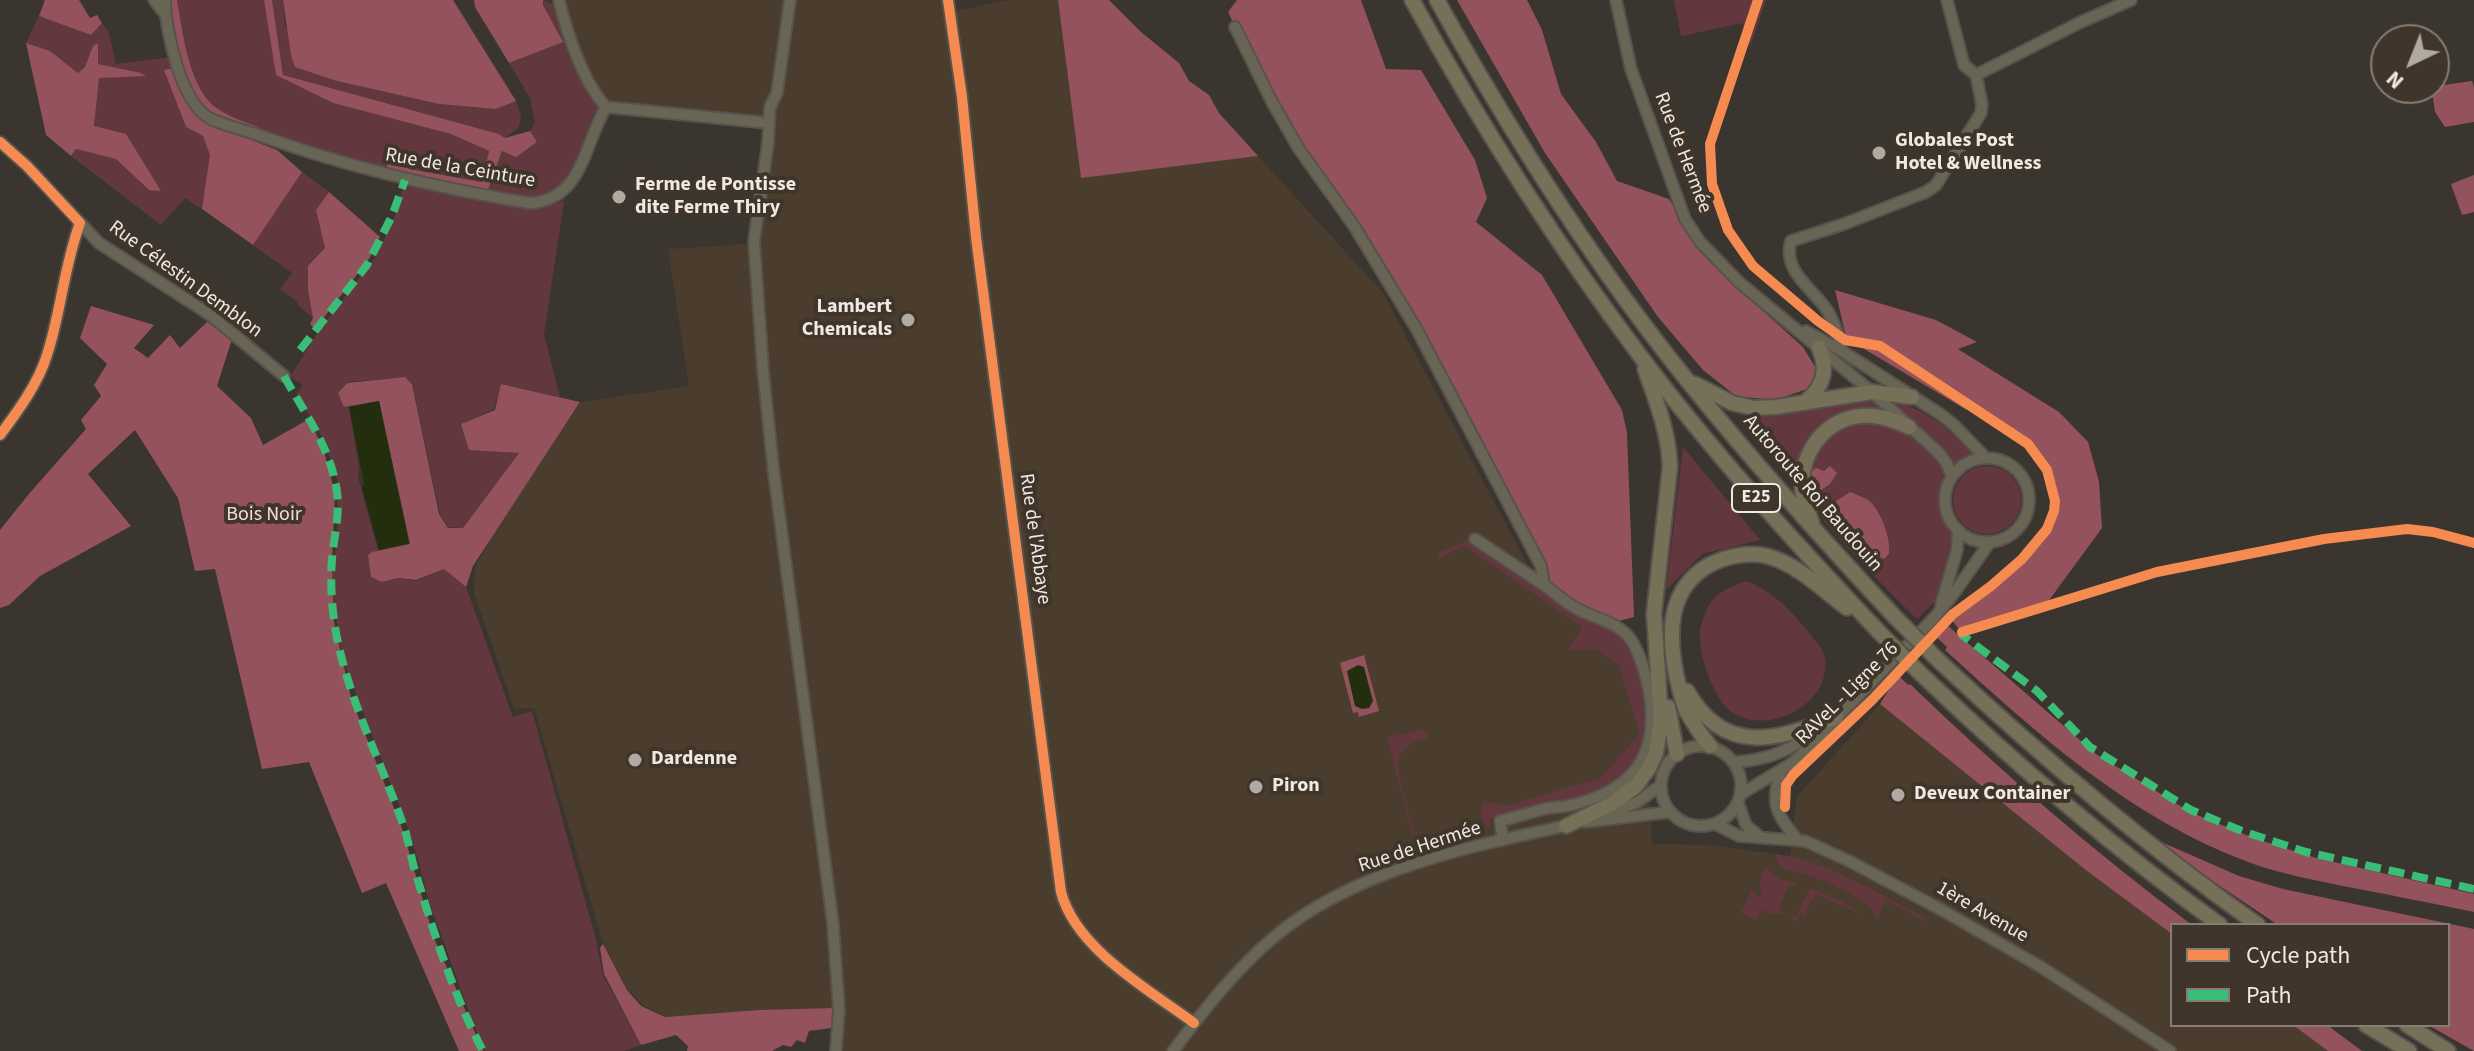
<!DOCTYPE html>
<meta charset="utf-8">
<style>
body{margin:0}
#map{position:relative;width:2474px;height:1051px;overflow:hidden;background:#3b352f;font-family:"Source Sans 3",sans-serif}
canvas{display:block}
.legend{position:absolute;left:2170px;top:923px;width:280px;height:104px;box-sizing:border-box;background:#40352a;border:2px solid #867d74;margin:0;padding:10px 14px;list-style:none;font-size:24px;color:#f0e9e2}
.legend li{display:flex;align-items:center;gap:16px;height:40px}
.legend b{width:40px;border:2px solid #867d74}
.north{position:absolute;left:2370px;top:24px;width:80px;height:80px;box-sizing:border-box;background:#40352a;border:2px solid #867d74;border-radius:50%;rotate:223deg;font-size:22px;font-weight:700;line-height:32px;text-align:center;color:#f0e9e2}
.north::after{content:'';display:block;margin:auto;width:28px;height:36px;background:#b1aaa3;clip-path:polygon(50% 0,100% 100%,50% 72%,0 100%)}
</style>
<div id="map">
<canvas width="2474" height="1051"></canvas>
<ul class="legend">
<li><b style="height:10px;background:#f68b52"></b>Cycle path</li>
<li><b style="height:10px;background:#3abd76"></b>Path</li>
</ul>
<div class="north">N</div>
</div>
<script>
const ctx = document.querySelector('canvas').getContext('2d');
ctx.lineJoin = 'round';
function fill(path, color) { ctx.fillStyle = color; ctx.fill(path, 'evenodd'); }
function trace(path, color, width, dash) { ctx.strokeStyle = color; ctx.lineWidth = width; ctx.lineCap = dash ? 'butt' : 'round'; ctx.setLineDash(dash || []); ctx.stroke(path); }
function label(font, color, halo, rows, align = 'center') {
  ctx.font = font + ' "Source Sans 3",sans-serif'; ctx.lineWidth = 8; ctx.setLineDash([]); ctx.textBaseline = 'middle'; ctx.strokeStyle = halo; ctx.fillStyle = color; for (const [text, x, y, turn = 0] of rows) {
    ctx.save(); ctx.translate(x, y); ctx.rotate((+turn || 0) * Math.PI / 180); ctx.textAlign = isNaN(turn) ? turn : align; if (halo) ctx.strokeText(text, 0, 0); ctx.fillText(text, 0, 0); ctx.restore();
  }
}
fill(new Path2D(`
 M564 0H954L956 11 1009 0H1058L1081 177 1258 156 1383 293 1527 564 1578 606 1628 628 1645 730 1652 844 1710 845 1790 856 1797 797 1880 704 2087 871 2172 934V1025H2293L2328 1051H830L832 1008 759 1010 665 1017 643 1005 627 988 603 943 534 708 514 709 474 593 475 567 497 527 581 402 689 386 668 249 748 244 764 117 606 102 582 54 560 2Z`), '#4b3d2d');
fill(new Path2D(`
 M177 0H264L277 75 333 103 451 134 489 151 483 182 410 169 388 160 386 170 352 163 262 132 258 127C245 122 230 117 218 109 189 89 184 33 177 0Z
 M272 0H283L285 26 337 81 439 104 496 109 516 101 521 116 519 127 505 138 499 134 283 75Z
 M543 0 553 4 566 40 597 104V109C581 135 576 195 537 197 521 198 503 192 488 190L502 151 537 142 530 131 535 123 530 98 509 63 562 42 543 4Z
 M1674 0H1766L1750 47 1742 23 1681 36Z
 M39 16 91 35 102 23 109 33 116 64 173 57 174 68 165 70 185 126 203 136 211 156 202 209 185 198 161 225 71 156 76 149 116 159 149 190 94 127 99 78 144 75 98 64V44L93 46 85 67 78 73 50 51 26 43Z
 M302 172 329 192 316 210 325 248 308 290 313 318 297 304 298 302 280 289 292 273 253 245Z
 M404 184 529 209H536L564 201 544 335 560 397 502 384 494 409 461 424 469 450 519 453 463 528 448 527 440 514 412 383 405 377 347 382 338 393 344 407H349L359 467 358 477 378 550 368 555 371 577 382 582 398 578 416 581 444 569 466 587 513 717 532 711 595 936 603 975 641 1045 624 1051H485L474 1026 429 901 412 839 347 670 339 639 335 607 333 576 338 524 337 480 324 440 296 394 303 385 290 377 318 332 377 255 394 218Z
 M1869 396 1887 411C1834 409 1811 422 1796 475L1744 414 1855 400Z
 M1889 400C1922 407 1952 430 1975 454L1954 466C1937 441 1912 420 1889 400Z
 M1868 420 1905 431 1933 454 1942 465 1944 477 1938 504 1952 532 1954 544 1937 600 1917 619C1896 597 1811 517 1807 492 1806 487 1809 479 1809 474 1815 436 1835 430 1868 420Z
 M1683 447 1760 540 1702 554 1666 590Z
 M1953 500a34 34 0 1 1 68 0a34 34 0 1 1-68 0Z
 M1466 541 1479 546 1576 614 1606 625 1618 634 1635 656 1647 710 1646 733 1639 754 1629 771 1617 783 1601 792 1570 801 1555 800 1490 819 1491 826 1487 828 1480 813 1483 803 1490 802 1505 806 1601 778 1640 734 1618 664 1597 649 1571 650 1570 648 1583 627 1464 546 1438 559 1437 553Z
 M1746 581C1779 594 1796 617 1818 644 1829 657 1827 674 1819 689 1802 717 1756 732 1729 710 1713 697 1698 653 1700 632 1701 624 1706 610 1710 603 1718 591 1733 586 1746 581Z
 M1421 730 1426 731 1430 738C1417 740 1403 745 1399 759 1395 776 1414 828 1419 847L1416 848 1387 737Z
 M1775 854C1829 862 1879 894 1926 919V922L1886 900 1877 919 1871 908 1859 898 1825 881 1785 869 1778 863Z
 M1764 868 1780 879 1796 883 1795 886 1790 884 1778 908 1783 913 1774 915 1761 910 1756 920 1741 913 1752 889 1757 896 1762 895 1760 881Z
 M1810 888 1842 901 1861 914 1816 894 1813 901 1810 900 1805 916 1800 914 1797 921 1789 917 1790 915 1796 917Z`), '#62383e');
fill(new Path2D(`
 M45 0H79L90 18 97 15 102 23 91 35 39 16Z
 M167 0H177C183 32 189 90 218 109 230 117 245 122 258 127L262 132C245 126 223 122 208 111 176 89 174 36 167 0Z
 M264 0H272L283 75 499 134 505 138 530 131 537 142 516 157 502 151 488 190 386 170 388 160 410 169 482 182 489 151 451 134 333 103 276 75Z
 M283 0H453L516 101 496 109 439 104 337 81 295 67 291 55Z
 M474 0H543V5L563 42 509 63 475 7Z
 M1058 0H1109L1141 32 1179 63 1189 81 1209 95 1219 113 1258 156 1081 178Z
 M1237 0H1361L1386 69 1421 70 1475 160 1487 198 1476 222 1542 275 1622 410 1627 433 1634 617 1615 622 1578 606 1543 577 1416 328 1272 102 1228 12Z
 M1457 0H1527L1542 30 1561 94 1596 142 1617 181 1669 199 1702 251 1754 303 1803 347 1817 370 1810 388 1775 400 1736 396 1703 370 1658 317 1545 153Z
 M26 43 50 51 78 73 85 67 93 46 98 43V64L141 73 146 76 99 78 94 126 126 134 161 191 149 190 116 159 76 149 71 156 46 135Z
 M174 68 216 126 277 150 302 172 253 245 202 209 210 155 203 136 186 127 164 70Z
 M2472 81 2474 88V122L2445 127 2435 112 2432 92 2437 86Z
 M2474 175V212L2462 215 2451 184Z
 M329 192 380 237 369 259 315 329 310 324 313 318 308 290V266L325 248 316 210Z
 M1835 290 1936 320 1977 342 1958 349 2059 412 2088 442 2099 482 2102 528 2047 603 1962 633 1951 619 2001 581 2037 545 2056 516 2057 506 2056 484 2041 454 1984 409H1965L1849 340 1846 337Z
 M91 306 154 325 134 348 148 358 170 335 180 348 207 322 232 339 217 386 251 418 263 445 309 419 323 448 335 493 332 561 334 622 351 698 403 831 434 938 483 1051H459L386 883 362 893 309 762 262 769 215 569 195 571 178 498 135 430 88 474 131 526 40 576 9 605 0 608V530L28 495 86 429 81 420 101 396 94 385 107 364 80 338Z
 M405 377 412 384 439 514 448 528H463L519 453 469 450 461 424 495 410 501 384 580 402 473 566 466 587 444 569 416 580 398 578 382 582 371 577 368 555 372 552 410 544 379 401 344 407 338 393 347 383Z
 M1830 466 1837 473 1830 484 1818 492H1811L1807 474 1816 468 1824 471Z
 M1850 492C1856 495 1864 497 1868 500 1881 510 1891 539 1889 554L1884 559 1862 549 1838 528 1832 504Z
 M1947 625 2096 754 2190 812 2256 839 2316 858 2474 894V912C2432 903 2390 895 2348 887 2315 880 2280 874 2248 862 2130 818 2036 733 1945 650L1947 647 1935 636Z
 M1364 655 1379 711 1359 717 1358 712 1353 713 1340 663Z
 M1898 675 1908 685 1910 684C1999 770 2093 851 2192 925H2172V934L2087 871 1880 704Z
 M2159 841 2239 876 2283 889 2474 929V1051L2428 1025H2448V925H2278L2214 882Z
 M603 944 627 990 641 1006 665 1017 759 1010 833 1008 831 1028 809 1031 805 1043 797 1040 791 1047 783 1045 772 1051H687L688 1046 676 1035 641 1045 604 974 600 948Z
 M2293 1025H2327L2362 1051H2328Z`), '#94535c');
fill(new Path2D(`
 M379 401 409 543 379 550 362 488 364 484 349 407Z
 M1358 665 1364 667 1373 701 1369 708 1362 709 1355 706 1347 671Z`), '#222e0d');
const minor = new Path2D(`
 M154 0 165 14
 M165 0C165 30 181 102 209 118 222 125 252 132 267 138 354 169 438 188 529 203 583 201 584 143 606 107
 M559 0C567 33 583 82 606 107
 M790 0 777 93 770 107 768 143 754 241 763 370 774 474 833 924 839 1009 836 1051
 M948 0 962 97 976 237 1061 892C1076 949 1148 989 1194 1023
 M1616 0 1631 69 1685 219 1700 242 1740 283 1872 392 1939 453 1947 464 1952 477
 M1947 0 1964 65 1976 75
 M1235 27 1272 102 1299 149 1354 226 1416 328 1541 566 1544 585C1554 592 1564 601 1574 607 1591 618 1614 620 1628 636 1640 649 1650 689 1651 706 1656 763 1625 792 1572 805 1564 807 1556 807 1548 808 1532 812 1516 817 1500 821L1503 840
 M1976 75 2081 22 2131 0
 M606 107 769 123
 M0 142 27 166 99 243 209 314 284 376
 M1806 331 1842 351 1940 414 1954 425 1986 458
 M1842 351C1839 337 1835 322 1827 310 1812 288 1782 271 1791 241L1844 224 1926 192 1936 185 1981 113 1982 104 1976 75
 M0 435C18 411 38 384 47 355 61 312 64 266 80 223
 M1945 500a42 42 0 1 1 84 0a42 42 0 1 1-84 0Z
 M1475 539 1544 585
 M1941 605 1957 550 1958 530
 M1661 786a40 40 0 1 1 80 0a40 40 0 1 1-80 0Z
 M1734 762C1772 760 1791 749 1821 728
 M1782 770C1769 801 1776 815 1797 839
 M1741 794 1794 762 1934 618 1952 596 1990 542
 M1738 803 1746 825 1760 837
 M1602 816 1636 803 1661 785
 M1585 822 1670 812
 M1715 824 1739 836 1805 841 1851 862 1940 909 2041 967 2170 1051
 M1173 1051C1204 1010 1235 970 1274 937 1353 870 1471 846 1569 825`);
const highway = new Path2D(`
 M1412 0C1480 124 1556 244 1641 357 1714 454 1796 544 1879 632
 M1437 0C1510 132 1592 262 1687 380 1753 462 1823 540 1895 617
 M1695 384 1732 403 1754 408 1776 407 1872 392 1912 397
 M1804 403C1823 387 1829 371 1819 348
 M1812 523C1808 511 1802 499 1802 486 1802 446 1832 412 1873 416 1886 417 1898 422 1909 427
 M1936 658C2038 754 2144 844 2258 925
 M1921 674C2015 764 2115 849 2220 925
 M1687 691C1725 757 1777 740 1836 717
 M1668 707 1677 754
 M1710 746C1701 735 1693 723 1686 710 1681 698 1679 687 1676 674 1668 632 1668 589 1709 565 1726 556 1751 551 1770 557 1798 565 1824 591 1847 608
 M1566 826 1613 803 1636 786 1649 768 1656 753 1661 720 1654 613 1670 467C1669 432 1656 401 1645 369
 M2366 1025 2409 1051
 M2407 1025 2448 1051`);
trace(minor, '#57524c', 14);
trace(highway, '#57524c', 18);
trace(minor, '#686554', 10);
trace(highway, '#767058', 14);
const highwayBridge = new Path2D(`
 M1895 617 1936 658
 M1879 632 1921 674`);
trace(highwayBridge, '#57524c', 18, []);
trace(highwayBridge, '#767058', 14);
trace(new Path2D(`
 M300 350 367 265 392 216 405 180
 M284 376C305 414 331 448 337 492 340 514 334 536 332 559 330 584 332 613 337 638 350 703 382 764 404 827 409 842 411 859 416 874 434 934 454 996 483 1051
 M1966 631 1962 632V635L2037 691 2090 747 2191 810 2242 831 2306 852 2474 889`), '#3abd76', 8, [16, 8]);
trace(new Path2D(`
 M948 0 962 97 976 237 1061 892C1076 949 1148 989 1194 1023
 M1758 0 1710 144 1712 184 1728 230 1753 266 1818 321 1845 340 1880 346 2028 444 2047 470 2055 501 2054 511 2047 529 2022 559 1991 586 1953 614 1872 700 1793 775 1786 785 1785 807
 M0 142 27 166 80 223C64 266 61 312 47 355 38 384 18 411 0 435
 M1962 632 2157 572 2324 539 2407 529 2433 532 2474 543`), '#f68b52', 10);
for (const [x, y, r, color] of [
 [1879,153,8,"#b1aaa3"],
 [619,197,8,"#b1aaa3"],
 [908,320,8,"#b1aaa3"],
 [635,760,8,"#b1aaa3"],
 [1256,787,8,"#b1aaa3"],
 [1898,795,8,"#b1aaa3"]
]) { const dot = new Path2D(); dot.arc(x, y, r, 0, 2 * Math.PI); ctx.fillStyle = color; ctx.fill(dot); trace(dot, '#40352a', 3); }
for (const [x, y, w] of [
 [1756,498,48]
]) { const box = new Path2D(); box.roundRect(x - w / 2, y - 14, w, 28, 6); ctx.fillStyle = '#40352a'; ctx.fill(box); trace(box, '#f0e9e2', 2); }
label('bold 18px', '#f0e9e2', null, [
 ["E25",1756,498]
]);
label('bold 20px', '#f0e9e2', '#40352a', [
 ["Globales Post",1895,142],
 ["Hotel & Wellness",1895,165],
 ["Ferme de Pontisse",635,186],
 ["dite Ferme Thiry",635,209],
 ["Lambert",892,308,"right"],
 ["Chemicals",892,331,"right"],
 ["Dardenne",651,760],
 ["Piron",1272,787],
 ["Deveux Container",1914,795]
], 'left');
label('20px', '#f0e9e2', '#40352a', [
 ["Rue de Hermée",1682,153,69],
 ["Rue de la Ceinture",460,169,10],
 ["Rue Célestin Demblon",185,280,36],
 ["Autoroute Roi Baudouin",1812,494,49],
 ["Rue de l'Abbaye",1034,539,82],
 ["RAVeL - Ligne 76",1848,694,-45],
 ["Rue de Hermée",1420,848,-18],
 ["1ère Avenue",1982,913,30]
]);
label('20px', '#f2dbdd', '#40352a', [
 ["Bois Noir",264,516]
]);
</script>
